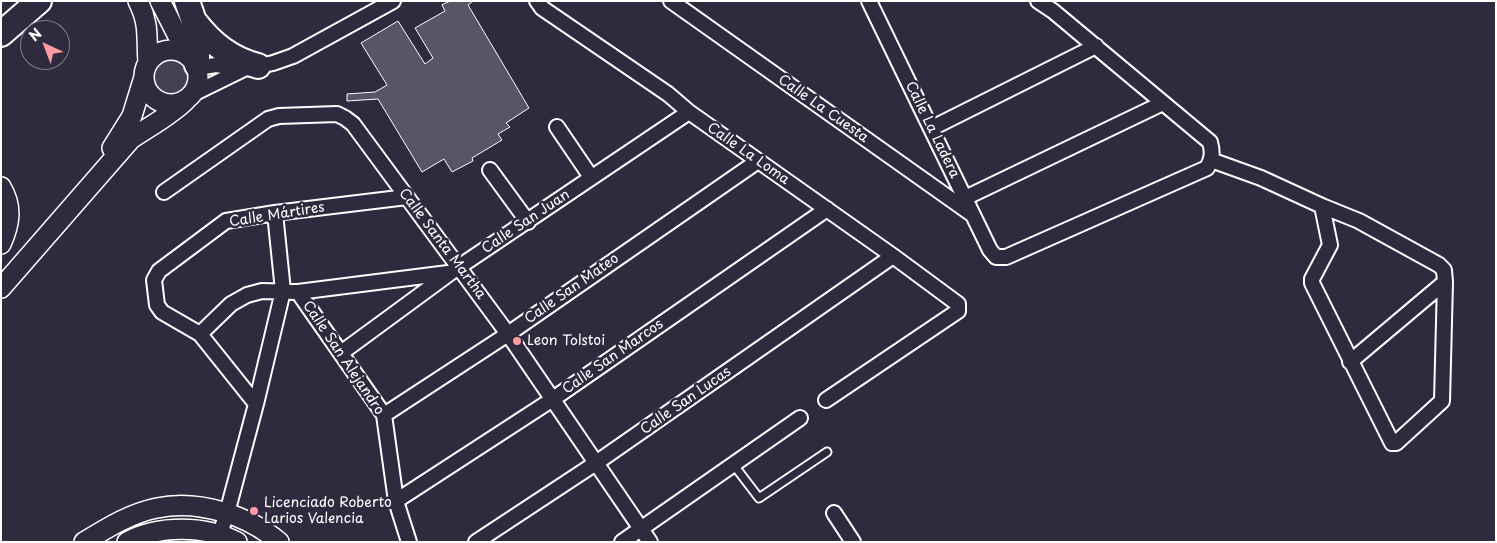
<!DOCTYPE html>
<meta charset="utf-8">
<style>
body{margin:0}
#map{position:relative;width:1497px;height:543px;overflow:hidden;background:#2f2a3d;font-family:"Playpen Sans",sans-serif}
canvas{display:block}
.frame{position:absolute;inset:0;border:2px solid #fff;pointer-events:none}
.north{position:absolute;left:20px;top:20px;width:50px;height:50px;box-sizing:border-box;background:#2f2a3d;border:1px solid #827f8b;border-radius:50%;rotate:317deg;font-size:14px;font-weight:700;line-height:20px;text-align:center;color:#fff}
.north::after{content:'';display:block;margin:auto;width:18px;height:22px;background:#ff9aa2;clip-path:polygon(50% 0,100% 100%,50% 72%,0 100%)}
</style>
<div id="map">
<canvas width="1497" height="543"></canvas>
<div class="frame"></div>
<div class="north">N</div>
</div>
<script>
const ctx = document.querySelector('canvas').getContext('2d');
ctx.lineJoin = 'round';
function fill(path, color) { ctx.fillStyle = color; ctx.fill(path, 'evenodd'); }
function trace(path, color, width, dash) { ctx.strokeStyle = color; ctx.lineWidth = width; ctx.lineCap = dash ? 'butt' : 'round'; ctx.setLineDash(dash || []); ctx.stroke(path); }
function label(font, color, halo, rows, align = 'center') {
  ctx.font = font + ' "Playpen Sans",sans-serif'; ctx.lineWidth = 5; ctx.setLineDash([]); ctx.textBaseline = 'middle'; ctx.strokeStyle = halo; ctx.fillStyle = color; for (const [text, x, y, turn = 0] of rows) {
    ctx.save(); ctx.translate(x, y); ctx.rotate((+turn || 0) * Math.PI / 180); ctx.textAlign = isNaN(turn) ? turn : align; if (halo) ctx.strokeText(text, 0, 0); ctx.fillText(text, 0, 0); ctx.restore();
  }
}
fill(new Path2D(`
 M150 77a21 21 0 1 1 42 0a21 21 0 1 1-42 0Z`), '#464152');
const building = new Path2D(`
 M451 1H473L468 5 529 108 506 123 510 127 498 134 502 140 472 158 473 161 452 172 444 159 422 172 378 99 347 101V94L375 92 387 85 361 43 398 21 425 64 433 58 415 28 445 11 442 5Z`);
fill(building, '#595564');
trace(building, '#fff', 1);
const lane = new Path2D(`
 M733 464 759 498 827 452`);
const street = new Path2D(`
 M537 1 542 8 668 94 689 112 893 256 958 304V311L826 400
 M671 1 973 215
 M869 1 990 250 996 257H1006L1207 168C1212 159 1213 153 1210 142L1053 11 1038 1
 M197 68 216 65 243 69
 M193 94 244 69 273 63 293 56 393 1
 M557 127 591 177
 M932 128 1096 46
 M1211 160 1261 178 1322 206 1359 221 1439 265 1444 270 1445 282 1350 362
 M490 170 528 222
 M164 192 268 119 279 116 337 114 345 118 353 124 508 334 650 542
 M965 198 1163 103
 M1322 206 1330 245 1312 279V283L1392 443H1396L1442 401 1445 282
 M298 292 384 415 396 501 409 542
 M200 334 231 304 247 295 262 291 298 292 448 273
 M341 353 450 273 689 112
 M256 404 200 334 162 312 157 305 154 280 159 271 226 221 275 213 407 197
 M384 415 508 334 758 161
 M396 501 553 399 827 209
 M834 513 853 542
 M217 542 227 513 256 404 283 291 275 213
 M476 542 596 463 893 256
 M622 542 800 418`);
const secondary = new Path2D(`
 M138 1C150 25 146 37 148 62
 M160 1 187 54
 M144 77a27 27 0 1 1 54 0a27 27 0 1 1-54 0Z
 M112 148 132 116 144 77
 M1 187C13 207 10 224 1 244
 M1 288 131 139C150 126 170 116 186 100
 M84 542C107 528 131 513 157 508 198 499 248 515 279 542
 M127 542C158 525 205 525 237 542`);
const highway = new Path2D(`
 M187 1 197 30V65
 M195 22C212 44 231 59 258 66
 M1 34 39 1`);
trace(lane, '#fff', 11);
trace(street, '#fff', 18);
trace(secondary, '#fff', 22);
trace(highway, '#fff', 28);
trace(lane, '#2f2a3d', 7);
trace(street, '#2f2a3d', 14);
trace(secondary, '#2f2a3d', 19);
trace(highway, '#2f2a3d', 24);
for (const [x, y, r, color] of [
 [517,341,5,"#ff9aa2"],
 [254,511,5,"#ff9aa2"]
]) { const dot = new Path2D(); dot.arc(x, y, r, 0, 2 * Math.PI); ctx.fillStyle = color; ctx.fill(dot); trace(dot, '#2f2a3d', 2); }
label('14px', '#fff', '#2f2a3d', [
 ["Calle La Cuesta",823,109,35],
 ["Calle La Ladera",932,130,64],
 ["Calle La Loma",748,154,35],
 ["Calle Mártires",277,215,-9],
 ["Calle San Juan",526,222,-34],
 ["Calle Santa Martha",442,244,53],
 ["Calle San Mateo",572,289,-35],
 ["Calle San Marcos",613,357,-35],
 ["Calle San Alejandro",343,358,56],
 ["Calle San Lucas",686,401,-35]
]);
label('14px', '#fff', '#2f2a3d', [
 ["Leon Tolstoi",527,341],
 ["Licenciado Roberto",264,503],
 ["Larios Valencia",264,519]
], 'left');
</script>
